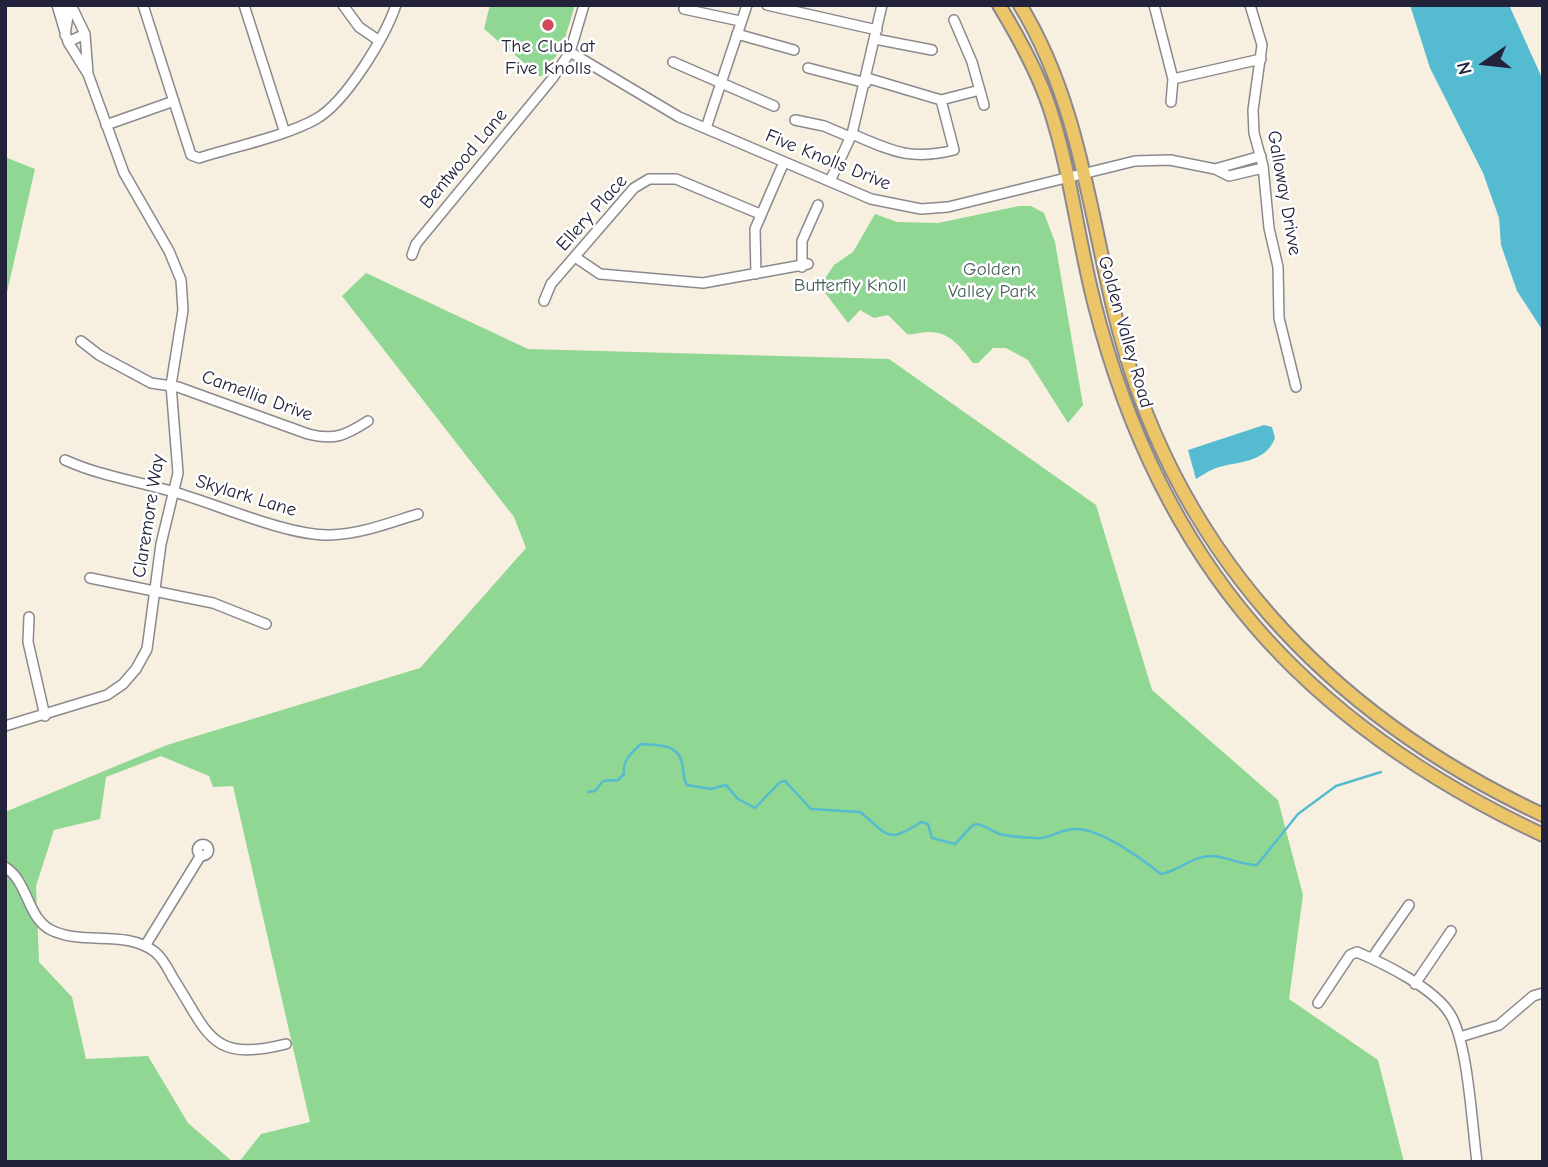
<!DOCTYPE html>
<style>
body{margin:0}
#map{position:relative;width:1548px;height:1167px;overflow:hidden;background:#f7f0e0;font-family:"Comic Neue",sans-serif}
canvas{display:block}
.frame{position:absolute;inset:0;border:7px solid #22223b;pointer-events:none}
.north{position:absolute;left:1450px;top:28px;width:70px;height:70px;-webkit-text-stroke:5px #fff;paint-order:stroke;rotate:256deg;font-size:19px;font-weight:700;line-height:28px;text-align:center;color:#22223b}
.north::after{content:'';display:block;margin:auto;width:24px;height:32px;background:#22223b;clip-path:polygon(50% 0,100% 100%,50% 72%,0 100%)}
</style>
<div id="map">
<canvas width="1548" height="1167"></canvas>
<div class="frame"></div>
<div class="north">N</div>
</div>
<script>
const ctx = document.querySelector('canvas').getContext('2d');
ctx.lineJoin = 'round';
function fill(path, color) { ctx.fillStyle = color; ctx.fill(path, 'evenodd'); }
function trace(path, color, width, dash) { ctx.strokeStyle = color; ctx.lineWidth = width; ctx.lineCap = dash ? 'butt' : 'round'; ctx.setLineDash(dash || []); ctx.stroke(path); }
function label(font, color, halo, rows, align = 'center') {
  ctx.font = font + ' "Comic Neue",sans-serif'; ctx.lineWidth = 5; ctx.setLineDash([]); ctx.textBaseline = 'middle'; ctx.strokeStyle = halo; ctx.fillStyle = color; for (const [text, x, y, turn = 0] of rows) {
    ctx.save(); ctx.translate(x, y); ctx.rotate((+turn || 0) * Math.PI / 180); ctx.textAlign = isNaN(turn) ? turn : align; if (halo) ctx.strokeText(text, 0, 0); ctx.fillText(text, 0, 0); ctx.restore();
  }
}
fill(new Path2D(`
 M490 5H575L562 48 541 77 484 29Z
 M5 157 35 169 5 301Z
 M1019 206H1031L1044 213 1055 242 1083 405 1068 423 1028 360 1006 348H993L978 363H973C961 348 951 332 929 332 921 332 915 335 907 334L888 315 874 318 860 310 848 323 820 286 834 265 853 252 875 214 897 222 938 223Z
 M366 273 528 349 889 359 1096 505 1152 690 1278 800 1303 895 1289 999 1378 1060 1404 1162H239L261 1134 310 1122 233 786 213 787 209 776 161 756 106 777 100 819 54 830 36 886 39 962 72 997 86 1059 148 1056 188 1123 233 1162H5V812L167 745 420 668 526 548 514 517 342 296Z`), '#8fd792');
fill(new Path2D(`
 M1410 5H1509L1543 80V331L1517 291 1501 245 1499 218 1483 173 1430 68Z
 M1264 425 1272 427 1275 438C1265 464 1237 461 1216 468 1210 470 1201 476 1196 479L1188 450Z`), '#54bbd1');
trace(new Path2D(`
 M588 792 595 791 603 781 618 780 624 774C622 761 632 752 641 744 662 745 681 744 683 769 684 776 683 779 687 785L711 789 726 785 738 799 755 808 780 782 785 781 811 809 860 812C889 835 886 845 921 822L928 824 932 838 955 844C976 824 969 817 997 833 1006 837 1024 837 1035 838 1050 840 1061 828 1076 829 1101 829 1142 859 1161 874 1178 871 1194 855 1213 856 1228 857 1241 865 1257 865L1298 814 1336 786 1381 772`), '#54bbd1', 2.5);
const minor = new Path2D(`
 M57 5 68 42 85 34 71 5
 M60 5 68 16 65 35
 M143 5 191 155 199 158C233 147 286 136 316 119 346 102 385 37 396 5
 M244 5 284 130
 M343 5 359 27 378 40
 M767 5 877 30
 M1154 5 1173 79 1171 102
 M1250 5 1262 45 1253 110 1254 133 1263 166 1269 228 1278 267 1279 318 1296 387
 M684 9 740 21
 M954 20 972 62 984 105
 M737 34 794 50
 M875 39 932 50
 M68 42 88 74 85 34
 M570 52 679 117 871 199 921 209 948 207 1135 161 1170 160 1215 169 1229 176 1263 168
 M673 62 774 106
 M808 68 866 83
 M867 78 941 100
 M1173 79 1261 59
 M941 100 980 90
 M795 120 824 126 850 137
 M106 125 174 101
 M706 128 747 5
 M852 134C892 151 910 161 954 150L941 100
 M1215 169 1261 156
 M830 181 852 134 882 5
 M412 255 416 244 552 79 570 52 584 5
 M575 257 600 274 703 283 808 264
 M802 267V241L818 205
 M756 274 755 229 784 162
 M544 301 551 284 634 188 649 179H676L760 214
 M81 341 99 355 151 383 178 387 308 434C335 441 346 435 368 421
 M65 460C100 476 137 481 174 492 217 504 287 536 330 535 361 534 389 523 418 514
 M90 578 213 603 266 624
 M29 617 28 642 45 716
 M5 726 107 695 123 684 136 669 147 649 161 544 178 473 171 385 183 310 181 280 169 251 124 173 88 74
 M197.5 850a5.5 5.5 0 1 1 11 0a5.5 5.5 0 1 1-11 0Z
 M5 867C28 881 27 918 51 930 83 946 126 929 155 952 163 958 168 969 173 978 209 1034 210 1063 286 1044
 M145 946 201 855
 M1372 958 1409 905
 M1415 984 1451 931
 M1318 1003 1350 955 1357 952C1385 964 1434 988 1450 1014 1468 1042 1472 1126 1477 1162
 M1460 1037 1499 1025 1533 996 1543 993`);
const major = new Path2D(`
 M999 5C1019 38 1038 72 1050 109 1071 173 1078 241 1095 306 1161 564 1304 723 1543 835
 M1020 5C1077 98 1089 207 1114 311 1171 548 1326 713 1543 815`);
trace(minor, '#8c898e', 12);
trace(major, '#8c898e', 16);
trace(minor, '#fff', 9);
trace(major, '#edc569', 12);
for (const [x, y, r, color] of [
 [548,25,7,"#d1495b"]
]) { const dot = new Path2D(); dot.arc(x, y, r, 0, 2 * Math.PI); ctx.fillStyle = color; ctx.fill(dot); trace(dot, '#fff', 2.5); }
label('19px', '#22223b', '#fff', [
 ["The Club at",548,47],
 ["Five Knolls",548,69]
]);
label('19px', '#22223b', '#fff', [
 ["Bentwood Lane",464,159,-50],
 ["Five Knolls Drive",828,160,22],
 ["Galloway Drivve",1284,193,80],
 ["Ellery Place",592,213,-48],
 ["Golden Valley Road",1125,332,74],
 ["Camellia Drive",257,396,20],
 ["Skylark Lane",246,496,17],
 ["Claremore Way",149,516,-81]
]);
label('19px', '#486159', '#fff', [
 ["Golden",992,270],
 ["Valley Park",992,292],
 ["Butterfly Knoll",850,286]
]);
</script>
